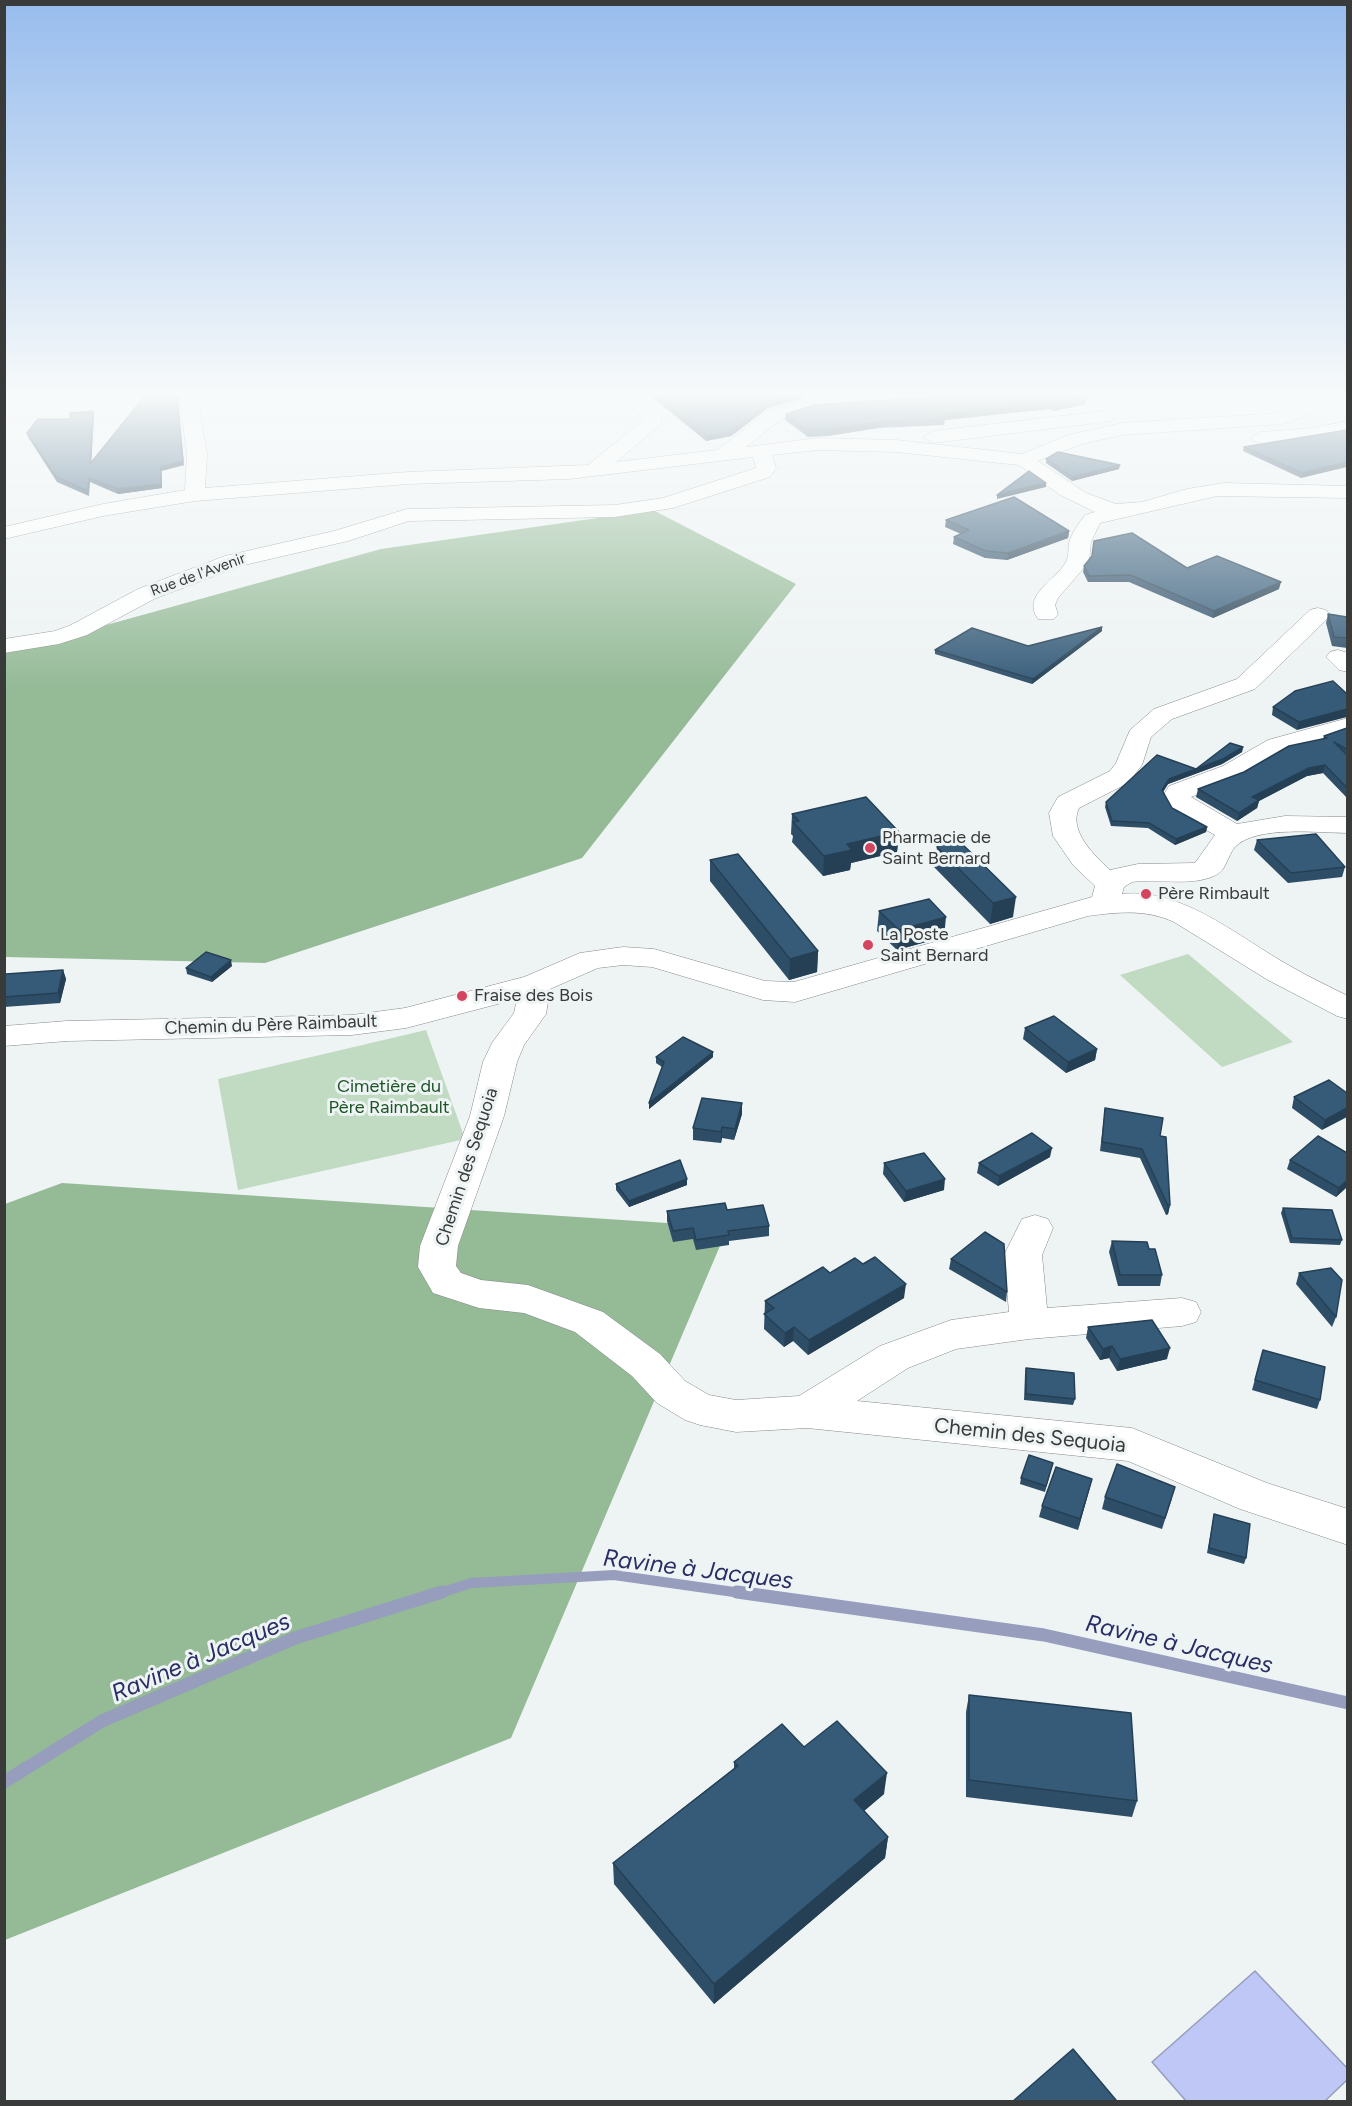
<!DOCTYPE html>
<meta charset="utf-8">
<style>
body{margin:0}
#map{position:relative;width:1352px;height:2106px;overflow:hidden;background:#eef3f4;font-family:Figtree,sans-serif}
canvas{display:block}
.frame{position:absolute;inset:0;border:6px solid #393b3b;pointer-events:none}
</style>
<div id="map">
<canvas width="1352" height="2106"></canvas>
<div class="frame"></div>
</div>
<script>
const ctx = document.querySelector('canvas').getContext('2d');
ctx.lineJoin = 'round';
function fill(path, color) { ctx.fillStyle = color; ctx.fill(path, 'evenodd'); }
function trace(path, color, width, dash) { ctx.strokeStyle = color; ctx.lineWidth = width; ctx.lineCap = dash ? 'butt' : 'round'; ctx.setLineDash(dash || []); ctx.stroke(path); }
function label(font, color, halo, rows, align = 'center') {
  ctx.font = font + ' Figtree,sans-serif'; ctx.lineWidth = 6; ctx.setLineDash([]); ctx.textBaseline = 'middle'; ctx.strokeStyle = halo; ctx.fillStyle = color; for (const [text, x, y, turn = 0] of rows) {
    ctx.save(); ctx.translate(x, y); ctx.rotate((+turn || 0) * Math.PI / 180); ctx.textAlign = isNaN(turn) ? turn : align; if (halo) ctx.strokeText(text, 0, 0); ctx.fillText(text, 0, 0); ctx.restore();
  }
}
fill(new Path2D(`
 M1188 954 1293 1042 1222 1067 1120 975Z
 M426 1030 465 1139 238 1190 218 1079Z`), '#c1dbc2');
fill(new Path2D(`
 M653 510 796 584 582 858 265 963 5 957V653L381 549Z
 M62 1183 728 1227 511 1738 5 1940V1204Z`), '#94ba96');
const water = new Path2D(`
 M1255 1971 1347 2068V2080L1325 2101H1186L1152 2062Z`);
fill(water, '#bec7f5');
trace(water, '#969dbd', 1.5);
trace(new Path2D(`
 M437 1594 471 1583 614 1575 748 1594`), '#969dbd', 10);
trace(new Path2D(`
 M737 1592 1044 1635 1348 1703
 M4 1782 102 1721 295 1638 442 1592`), '#969dbd', 13);
const minor = new Path2D(`
 M179 396H197L207 454 205 488 408 472 588 465 644 419 615 396H636L663 415 660 425 616 462 717 450 769 410 819 396H939L930 401 814 409 783 418 746 447 817 438 896 440 1022 454 1068 435 1122 423 1280 413 1298 405 1305 396H1323L1312 413 1283 424 1122 435 1081 444 1038 461 1086 493 1116 504 1142 502 1187 489 1224 483 1348 486V498L1217 496 1100 523 1091 542 1089 562 1058 598 1055 605 1058 614 1054 619H1038C1021 595 1056 580 1066 562 1069 557 1068 549 1069 543 1071 534 1079 523 1085 515L1095 512 1060 495 1019 465 896 452 817 450 772 455 776 468 770 477 673 508 615 517 409 521 348 541 240 566 154 599 87 635 59 644 4 653V639L55 631 71 625 138 589 225 556 334 531 407 509 615 505 663 498 756 468 753 457 569 479 408 484 195 501 103 516 4 539V527L103 504 185 490 187 454Z
 M1105 411 1114 417 1112 421 933 443 923 437 933 431Z
 M1348 421V433C1331 436 1260 451 1250 438L1260 432 1313 428Z
 M1318 608 1326 610 1330 615 1326 620 1255 689 1172 719 1151 737 1142 765 1128 783 1079 808C1068 831 1095 856 1110 870L1138 864 1195 863 1215 835 1172 811 1163 796 1169 786 1223 766 1268 740 1348 718V734L1286 752 1241 778 1191 797 1237 824 1285 816 1348 817V833C1319 833 1256 825 1235 847 1227 856 1227 871 1214 876 1189 887 1158 878 1132 882L1124 887 1122 894C1182 887 1241 939 1290 966 1309 977 1328 986 1348 996V1019L1337 1016 1268 980 1174 922C1146 909 1118 912 1088 916L795 1002 763 1000 652 967 623 965 598 968 550 989 546 1014 524 1045 517 1062 504 1116 458 1246 456 1266 461 1273 481 1280 528 1285 603 1312 660 1354 685 1381 709 1395 736 1400 799 1396 880 1346 951 1320 1009 1312 1004 1255 1022 1219 1035 1215 1048 1219 1053 1228 1042 1255 1047 1308 1182 1298 1196 1302 1201 1312 1196 1322 1182 1326 1029 1339 956 1349 908 1368 857 1401 1132 1428 1267 1483 1348 1509V1545L1240 1509 1128 1461 807 1428 736 1432 700 1425 685 1420 657 1403 632 1376 575 1332 524 1313 479 1308 433 1293 418 1267 420 1246 470 1116 483 1062 492 1043 514 1013 517 999 406 1028 352 1035 67 1041 4 1046V1026L67 1021 352 1015 405 1008 524 977 580 953 623 947 654 949 765 981 794 982 1092 897 1095 886 1073 865 1053 836 1049 813 1058 797 1110 771 1116 763 1130 730 1154 709 1237 679 1310 610Z
 M1338 650 1348 653V672L1339 670 1326 657 1330 652Z`);
trace(minor, '#85898a', 1);
fill(minor, '#fff');
fill(new Path2D(`
 M652 396H805L804 398 768 408 731 436 706 441 652 397Z
 M931 397 1086 404 1053 411 1048 409 945 420 944 425 878 428 827 436 808 437 785 420 786 414Z
 M93 411 94 415 91 463 184 465 161 471 162 488 118 494 90 482 89 496 57 482 28 437 27 433Z
 M1347 430 1301 478 1243 451 1244 447Z
 M1046 459 1119 469 1072 481 1046 463Z
 M946 520 1069 531 1068 538 1007 560 985 558 953 544 954 537 961 534 945 527Z
 M1084 566 1187 568 1279 589 1213 618 1129 582H1088L1083 572Z
 M1328 614 1347 617V648L1332 646 1326 623Z
 M1102 627V631L1032 684 935 654V650L1028 646Z
 M1347 694 1297 730 1272 715 1273 707Z
 M1347 728V798L1323 773 1307 776 1259 801 1257 808 1237 821 1196 797 1198 789 1244 772 1323 739 1324 736Z
 M1243 747 1242 752 1222 764 1168 784 1163 792 1172 808 1207 827 1206 832 1175 845 1148 828 1111 826 1105 807 1106 802 1196 769Z
 M792 814 899 832 897 852 851 863 850 870 823 876 792 842 793 836 791 834Z
 M1257 840 1345 867 1342 877 1288 883 1254 850Z
 M937 847 1013 917 990 924 934 867Z
 M710 860 818 951 817 972 789 980 710 881Z
 M879 911 944 937 897 950 877 931Z
 M232 966 212 982 187 974 186 968Z
 M63 970 66 979 60 1003 4 1007V980Z
 M1025 1028 1097 1049 1095 1060 1066 1073 1023 1039Z
 M656 1057H713L649 1109V1103L662 1067 656 1063Z
 M1347 1093 1322 1130 1292 1108 1294 1097Z
 M742 1103V1114L734 1140 722 1138 721 1143 693 1140V1128Z
 M1105 1108 1160 1136 1170 1205 1168 1214 1166 1215 1140 1158 1100 1151Z
 M1050 1157 998 1186 977 1173 979 1163Z
 M1290 1160 1347 1187 1336 1197 1287 1169Z
 M884 1163 944 1190 904 1202 883 1174Z
 M616 1184 687 1185 629 1207 616 1190Z
 M1283 1208 1342 1240 1340 1245 1290 1243 1281 1213Z
 M727 1210 769 1226V1236L729 1241V1245L696 1250 693 1239 673 1242 667 1221V1211Z
 M1112 1241 1149 1249 1162 1275 1160 1286H1118L1109 1252Z
 M951 1259 1007 1292 1006 1302 949 1269Z
 M830 1273 904 1298 808 1355 793 1341 784 1347 764 1329 765 1301Z
 M1299 1273 1336 1317 1332 1327 1296 1284Z
 M1088 1327 1167 1359 1117 1371 1109 1358 1100 1360 1086 1338Z
 M1263 1350 1320 1400 1317 1409 1252 1390Z
 M1026 1368 1075 1399 1073 1405 1024 1400 1025 1374Z
 M1053 1463 1045 1492 1020 1484 1021 1478Z
 M1092 1479 1078 1530 1039 1517 1042 1506Z
 M1105 1497 1172 1498 1162 1529 1102 1509Z
 M1214 1514 1246 1558 1244 1564 1207 1553Z
 M969 1695 1137 1801 1132 1817 966 1797V1712Z
 M804 1747 884 1794 864 1811 888 1837 885 1858 714 2004 614 1884 613 1863 734 1768V1762Z`), '#2e4e68');
fill(new Path2D(`
 M177 396 184 465 161 471 162 488 118 494 117 489 161 467Z
 M794 396H805L804 398 768 408 731 436 706 441V436L768 403Z
 M1087 398 1086 404 1053 411V405Z
 M1049 403 1048 409 945 420V419L941 414Z
 M93 411 94 415 91 469 90 464Z
 M878 422V428L827 436V430Z
 M1347 462V467L1301 478 1302 473Z
 M1120 465 1119 469 1072 481 1073 477Z
 M1046 483V487L997 499V495Z
 M1069 531 1068 538 1007 560 1008 553Z
 M1281 582 1279 589 1213 618 1214 611Z
 M1102 627V631L1032 684 1033 679Z
 M1347 709V717L1297 730 1299 722Z
 M1243 747 1242 752 1222 764 1168 784 1161 795 1162 790 1169 779 1223 759Z
 M1325 765 1323 773 1307 776 1259 801 1257 808 1237 821 1239 813 1252 797 1309 768Z
 M1207 827 1206 832 1175 845 1176 839Z
 M899 832 897 852 851 863 850 870 823 876 824 856 847 844Z
 M1016 897 1013 917 990 924 993 903Z
 M946 917 944 937 897 950 899 930Z
 M818 951 817 972 789 980 790 959Z
 M231 960 232 966 212 982 211 977Z
 M63 970 66 979 60 1003 58 993Z
 M1097 1049 1095 1060 1066 1073 1068 1062Z
 M713 1052V1057L649 1109V1103Z
 M742 1103V1114L734 1140 735 1129Z
 M1347 1108V1117L1322 1130 1325 1120Z
 M722 1127V1138L721 1143V1132Z
 M1052 1148 1050 1157 998 1186 999 1176Z
 M687 1179V1185L629 1207V1201Z
 M945 1179 944 1190 904 1202 906 1191Z
 M1347 1180V1187L1336 1197 1339 1188Z
 M1170 1205 1168 1214 1166 1215 1168 1206Z
 M906 1284 904 1298 808 1355 809 1340Z
 M794 1327 793 1341 784 1347 785 1333Z
 M1112 1346 1109 1358 1100 1360 1103 1349Z
 M1170 1348 1167 1359 1117 1371 1120 1359Z
 M1092 1479 1089 1491 1078 1530 1080 1519Z
 M887 1773 884 1794 851 1822 854 1800Z
 M888 1837 885 1858 714 2004V1984Z`), '#254055');
const building = new Path2D(`
 M145 396H177L183 461 161 467V484L117 489 89 478 88 491 56 477 27 433 38 419H70V413L93 411 90 464Z
 M656 396H794L768 403 732 431 706 436Z
 M933 396H1085L1087 398 1053 405 1049 403 941 414 945 419 878 422 827 430 808 431 786 414 815 405 931 397Z
 M1347 430V462L1302 473 1244 447Z
 M1058 452 1120 465 1073 477 1046 459Z
 M1029 471 1046 483 997 495Z
 M1014 497 1069 531 1008 553 986 551 954 537 969 530 946 520Z
 M1132 533 1187 568 1217 556 1281 582 1214 611 1130 575 1089 576 1084 566 1092 556 1094 541Z
 M1328 614 1347 617V638L1334 637Z
 M1102 627 1033 679 935 650 972 628 1028 646Z
 M1333 681 1347 694V709L1299 722 1273 707 1295 691Z
 M1347 728V748L1346 749 1334 742 1347 755V788L1325 765 1309 768 1252 797 1259 800 1239 813 1198 789 1244 772 1289 746 1327 738 1324 736Z
 M1230 743 1243 747 1223 759 1169 779 1162 790 1172 808 1207 827 1176 839 1149 823 1112 821 1106 802 1157 755 1196 769Z
 M866 797 899 832 847 844 852 850 824 856 793 822 799 821 792 814Z
 M951 833 1016 897 993 903 937 847Z
 M1316 834 1345 867 1291 873 1257 840Z
 M738 854 818 951 790 959 710 860Z
 M929 899 946 917 899 930 879 911Z
 M206 952 231 960 211 977 186 968Z
 M63 970 58 993 4 997V980L6 974Z
 M1054 1016 1097 1049 1068 1062 1025 1028Z
 M683 1037 713 1052 649 1103 664 1062 656 1057Z
 M1329 1080 1347 1093V1108L1325 1120 1294 1097Z
 M702 1098 742 1103 735 1129 722 1127 721 1132 693 1128Z
 M1105 1108 1163 1118 1160 1136 1166 1137 1170 1205 1168 1206 1142 1149 1102 1142Z
 M1032 1133 1052 1148 999 1176 979 1163Z
 M1318 1136 1347 1153V1180L1339 1188 1290 1160Z
 M924 1153 945 1179 906 1191 884 1163Z
 M680 1160 687 1179 629 1201 616 1184Z
 M725 1203 727 1210 763 1205 769 1226 728 1231 729 1235 696 1240 693 1228 673 1231 667 1211Z
 M1283 1208 1332 1210 1342 1240 1292 1238Z
 M985 1232 1004 1244 1007 1292 951 1259Z
 M1112 1241 1147 1242 1149 1249H1155L1162 1275H1120Z
 M875 1257 906 1284 809 1340 794 1327 785 1333 764 1314 774 1308 765 1301 823 1267 830 1273 855 1258 863 1264Z
 M1331 1268 1342 1280 1336 1317 1299 1273Z
 M1152 1320 1170 1348 1120 1359 1112 1346 1103 1349 1088 1327Z
 M1263 1350 1325 1367 1320 1400 1255 1380Z
 M1026 1368 1074 1373 1075 1399 1026 1394Z
 M1029 1455 1053 1463 1046 1486 1021 1478Z
 M1117 1464 1175 1487 1165 1518 1105 1497Z
 M1056 1467 1092 1479 1080 1519 1042 1506Z
 M1214 1514 1250 1524 1246 1558 1209 1548Z
 M969 1695 1131 1713 1137 1801 969 1780Z
 M837 1721 887 1773 854 1800 888 1837 714 1984 613 1863 738 1766 734 1762 782 1724 804 1747Z
 M1073 2049 1116 2100 1114 2102H1012Z`);
fill(building, '#355b79');
trace(building, '#254055', 1.5);
const sky = ctx.createLinearGradient(0, 0, 0, 691);
sky.addColorStop(0, '#97bced');
sky.addColorStop(0.57, '#f7fafa');
sky.addColorStop(1, '#f7fafa00');
ctx.fillStyle = sky;
ctx.fillRect(0, 0, 1352, 691);
for (const [x, y, r, color] of [
 [870,848,6,"#d5445e"],
 [1146,894,6,"#d5445e"],
 [868,945,6,"#d5445e"],
 [462,996,6,"#d5445e"]
]) { const dot = new Path2D(); dot.arc(x, y, r, 0, 2 * Math.PI); ctx.fillStyle = color; ctx.fill(dot); trace(dot, '#eef3f4', 2); }
label('15px', '#393b3b', '#eef3f4', [
 ["Rue de l'Avenir",198,575,-20]
]);
label('18px', '#393b3b', '#eef3f4', [
 ["Pharmacie de",882,838],
 ["Saint Bernard",882,859],
 ["Père Rimbault",1158,894],
 ["La Poste",880,935],
 ["Saint Bernard",880,956],
 ["Fraise des Bois",474,996]
], 'left');
label('18px', '#393b3b', '#eef3f4', [
 ["Chemin du Père Raimbault",271,1025,-2],
 ["Chemin des Sequoia",467,1167,-72]
]);
label('18px', '#1d5425', '#eef3f4', [
 ["Cimetière du",389,1087],
 ["Père Raimbault",389,1108]
]);
label('21px', '#393b3b', '#eef3f4', [
 ["Chemin des Sequoia",1030,1436,6]
]);
label('italic 24px', '#292e65', '#eef3f4', [
 ["Ravine à Jacques",698,1570,7],
 ["Ravine à Jacques",1179,1645,13],
 ["Ravine à Jacques",201,1658,-23]
]);
</script>
